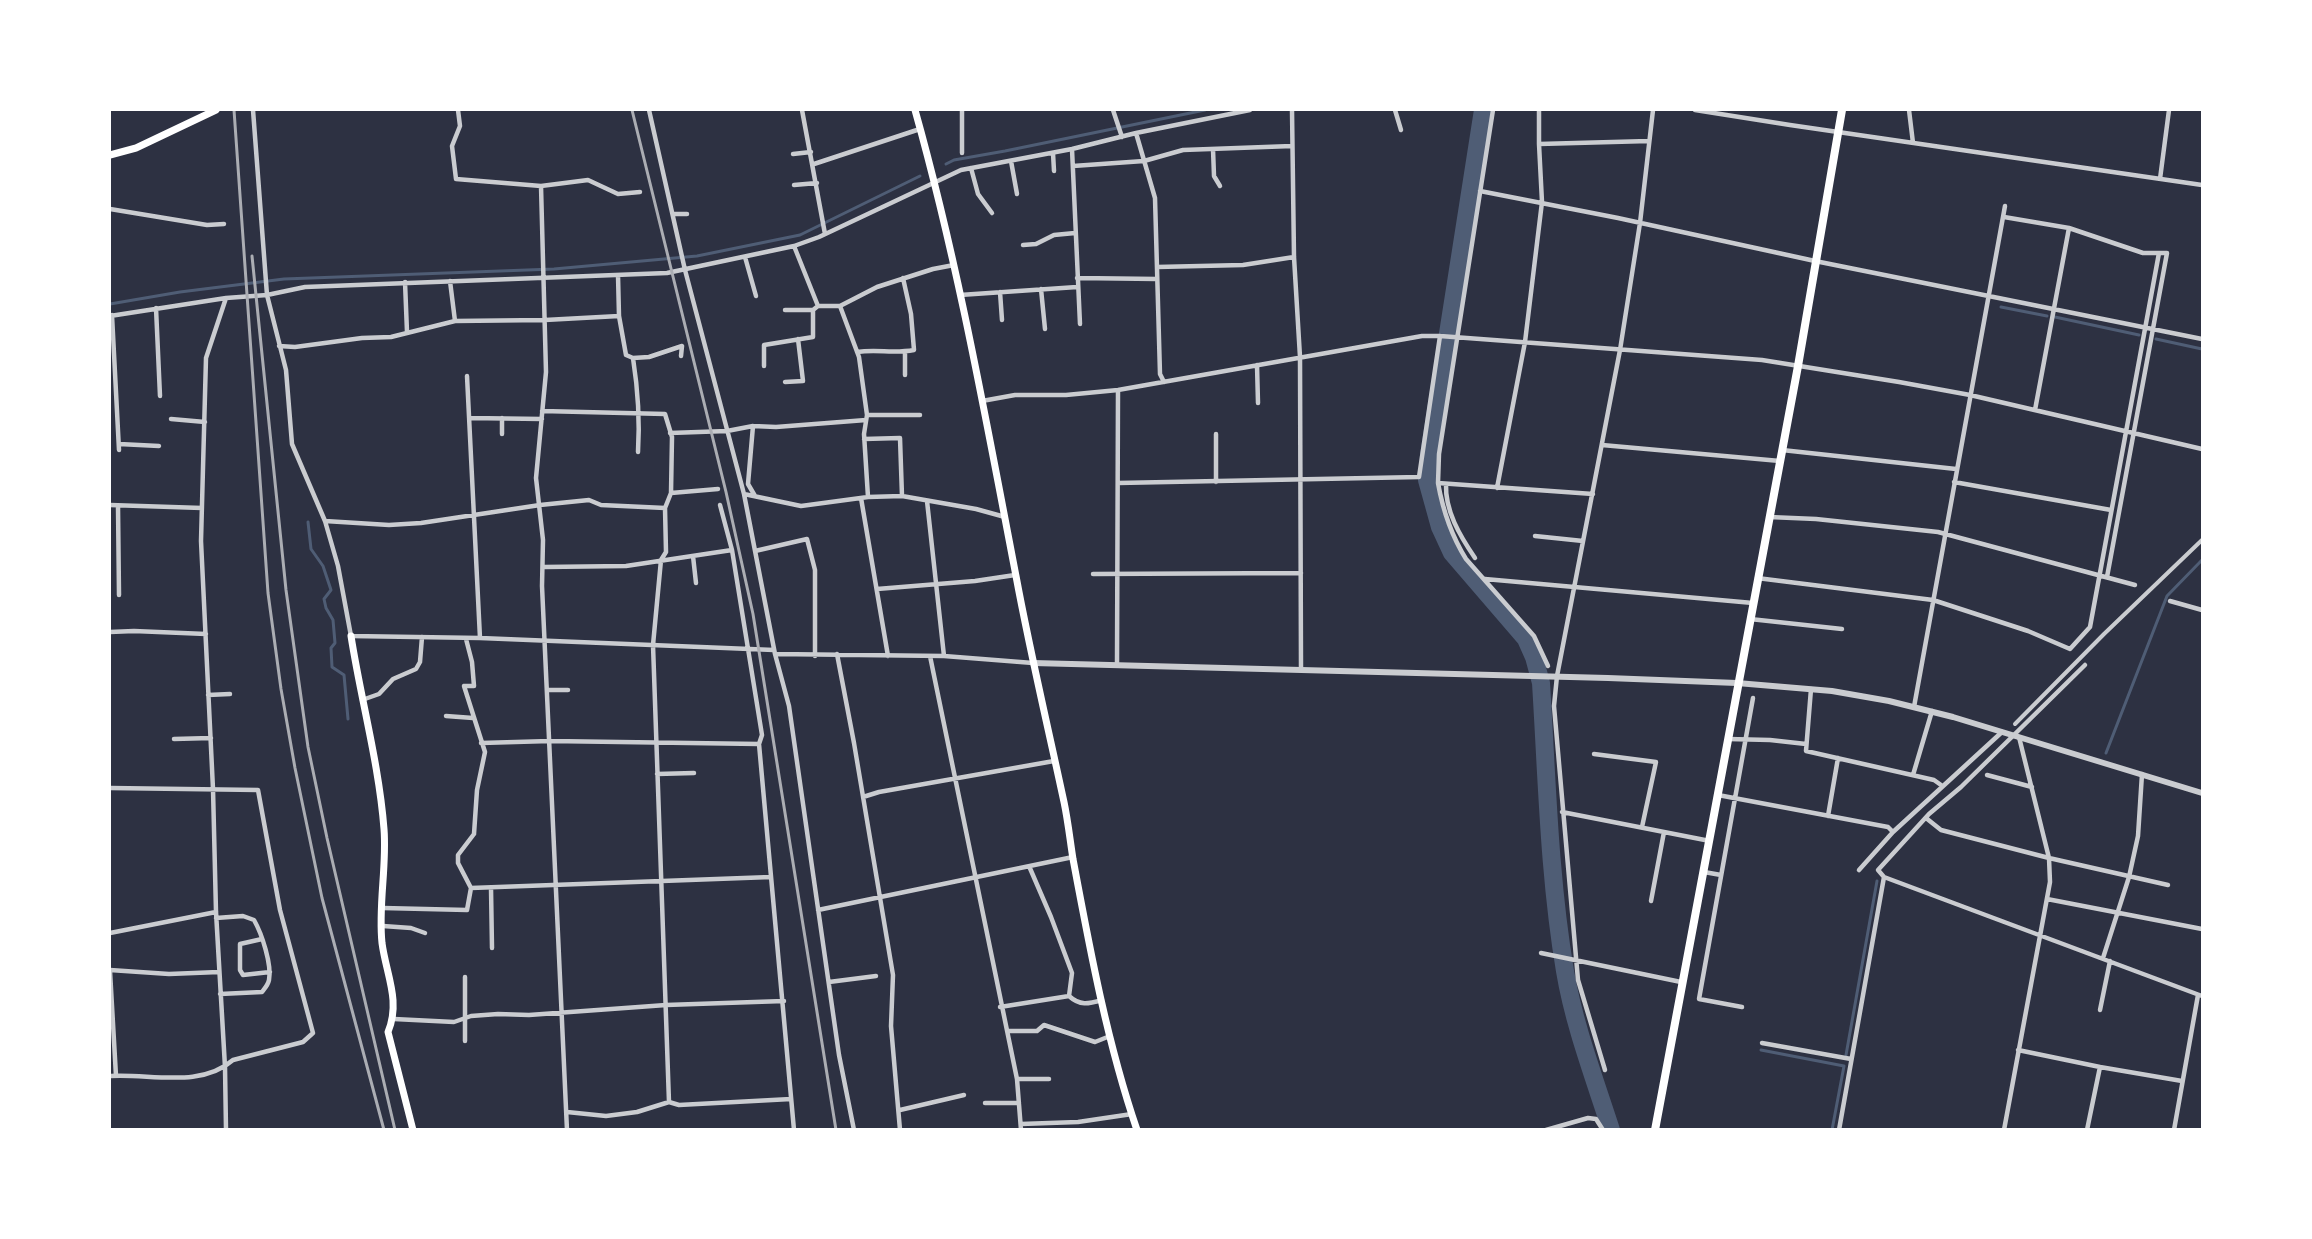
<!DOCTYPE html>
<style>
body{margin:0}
#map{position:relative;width:2312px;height:1239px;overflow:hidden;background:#2d3142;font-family:"Fira Sans Condensed",sans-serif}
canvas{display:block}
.frame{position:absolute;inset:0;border:111px solid #fff;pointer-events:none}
</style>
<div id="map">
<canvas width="2312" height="1239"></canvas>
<div class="frame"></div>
</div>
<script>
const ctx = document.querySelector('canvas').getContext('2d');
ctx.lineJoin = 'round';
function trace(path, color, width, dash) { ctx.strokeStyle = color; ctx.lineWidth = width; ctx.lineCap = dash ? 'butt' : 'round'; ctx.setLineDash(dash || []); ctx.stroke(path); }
trace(new Path2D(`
 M946 164 954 160 1005 151 1205 110
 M110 304 180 292 284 279 554 269 697 256 800 235 920 176
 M2001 307 2047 316
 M2055 317 2139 335
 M2156 339 2202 349
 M308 522 311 549 323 566 331 590 324 599 326 608 333 620 335 643 331 648 332 667 344 675 348 719
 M2106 753 2167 596 2202 560
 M1761 1050 1844 1066 1832 1130
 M1846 1055 1877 881`), '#4f5d75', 3);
trace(new Path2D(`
 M1483 110 1429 455 1427 480 1440 527 1452 553 1526 639 1534 657 1541 683C1547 779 1549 876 1565 971 1574 1025 1594 1077 1611 1130`), '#4f5d75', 18);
trace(new Path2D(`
 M2015 724 2104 634 2202 540`), '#caccd0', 4);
trace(new Path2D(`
 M253 110 267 295 286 370 292 444 325 521 338 566 351 636 480 638 774 650
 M458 110 460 126 452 146 456 179 541 186 588 180 618 194 640 192
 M649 110 685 270 744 494 775 654 789 706 839 1055 854 1130
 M802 110 825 234
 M962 110V153
 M1113 110 1122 137
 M1292 110 1294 257 1300 357 1301 668
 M1395 110 1401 130
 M1493 110 1439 454 1438 483 1593 494
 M1695 110 1790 125 2202 185
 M1909 110 1913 143
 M1136 133 1155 198 1160 374 1164 382
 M1539 144 1649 141
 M1072 149 1080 324
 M1213 149 1214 176 1220 186
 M1053 153 1054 171
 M793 154 811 152
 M1011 161 1017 194
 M814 164 920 129
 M1073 166 1144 161 1183 150 1292 146
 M971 168 978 194 992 213
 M2160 179 2169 110
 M794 185 817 183
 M541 186 546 372 536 478 543 540 542 586 567 1130
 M1480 191 1618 218 1815 261 2202 339
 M110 209 207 225 224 224
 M673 214H687
 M2004 217 2069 228 2143 253H2167L2107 577
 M1023 245 1036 244 1054 235 1075 233
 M794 246 818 306H840L877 287 933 269 954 265
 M745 257 756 296
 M1157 267 1243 265 1294 257
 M618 275 619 316 626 355 633 358C638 390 640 420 638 452
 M1077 278 1157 279
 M450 281 455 321
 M405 282 407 332
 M1041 289 1045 329
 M1000 292 1002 320
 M960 295 1077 287
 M840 306 859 357 867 415 864 434 868 497
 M156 308 160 396
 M785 310H813
 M112 315 119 450
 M110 316 226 298 267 295 305 287 667 273 794 246 819 237 961 170 1072 149 1136 133 1250 110
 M279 346 295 347 362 338 391 337 455 321 545 320 619 316
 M857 352C878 349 893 354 914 350L911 314 903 278
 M905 352V375
 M633 358 649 357 682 346 681 356
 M1257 365 1258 403
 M764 366V345L813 337V310L818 306
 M467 376 480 638
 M785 382 803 381 798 339
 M982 401 1015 395H1066L1118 390 1422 336H1440L1762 360 1899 382 1970 395 2202 449
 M2035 410 2069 228
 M542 411 665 414 672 437 671 493 665 508 666 552 661 560 653 645 669 1102
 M867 415H920
 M469 418 542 419
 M502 418V434
 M171 419 205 422
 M753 426 748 484 755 496
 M670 433 727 431 753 426 776 427 866 420
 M864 439 900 438 902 496
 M119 444 159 446
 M1602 445 1780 461
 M1782 450 1956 469
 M1216 482V434
 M1954 482 2111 510
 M1118 483 1419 477 1440 336
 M1438 483C1443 511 1451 535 1466 559L1534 636 1548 666
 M1446 484C1445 511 1460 536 1475 558
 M1497 488 1525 342 1542 202 1539 144V110
 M671 493 718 489
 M744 494 801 506 868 497 902 496 976 509 1005 517
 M861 498 888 656
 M927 501 944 656
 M110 505 202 508
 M720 505 732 550 762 735 759 744 794 1130
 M118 506 119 595
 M1769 517 1816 519 1938 532 2135 585
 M325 521 389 525 421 523 540 505 589 500 601 505 665 508
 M1535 536 1583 541
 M755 551 807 539 815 570V656
 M693 556 696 583
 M544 567 626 566 732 550
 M1093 574 1301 573
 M1757 578 1933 600 2028 631 2070 649 2090 627 2159 253
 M1485 579 1753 603
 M877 589 975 581 1015 575
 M2170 601 2202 610
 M1750 619 1842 629
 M110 632 134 631 206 634
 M775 654 944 656 1033 663
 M837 654 854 743 893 975 891 1026 900 1130
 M930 656 1017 1079 1021 1130
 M1117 663 1118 390
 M2085 665 1961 787 1929 814 1878 870 1884 877 2202 996
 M1811 689 1806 751 1934 780 1941 785
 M548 690H568
 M208 695 230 694
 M362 700 379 694 393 679 416 669 420 662 422 637
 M1914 707 2005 206
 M446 716 473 718
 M174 739 211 738
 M1728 739 1770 740 1806 744
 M481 743 550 741 759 744
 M1594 754 1656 762 1642 827
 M657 774 694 773
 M1913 775 1932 711
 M1987 775 2032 787
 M110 788 258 790 280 910 313 1033 303 1042 233 1060C200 1089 149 1073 110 1076
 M1718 795 1888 827 1893 832
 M863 797 879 792 1054 761
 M1562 812 1710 841
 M1828 816 1838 758
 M1926 818 1941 830 2049 858 2168 885
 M1029 866 1051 917 1072 973 1069 996
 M1859 870 1893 832 2002 732
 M1704 872 1721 875
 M471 888 771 877
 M491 888 492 948
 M2047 899 2202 929
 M1651 901 1664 832
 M383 908 467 910 471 888 458 863V855L474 834 477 790 485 752 464 686H474L472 662 466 639
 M818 910 1073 857
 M216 918 243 916 254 920C262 934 272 965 269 980 268 985 265 988 262 992L220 994
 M383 926 411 928 425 933
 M110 933 216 912
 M262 939 240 944V970L243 975 270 972
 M1541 953 1681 982
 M2103 958 2129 877 2138 836 2142 774
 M110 970 169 974 219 972
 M110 971 116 1076
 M465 977V1041
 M829 982 876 976
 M1000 1007 1069 996C1080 1006 1088 1004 1102 1000
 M1742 1007 1699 999 1753 698
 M2100 1010 2110 961
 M394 1019 454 1022 471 1016 498 1014 529 1015 666 1005 784 1001
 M1007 1031H1037L1044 1025 1095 1042 1110 1036
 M1762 1043 1851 1059
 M2018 1050 2100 1067 2182 1081
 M1605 1070 1578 980 1554 706 1557 676 1620 350 1640 223 1653 110
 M1017 1079H1049
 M985 1103H1019
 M900 1110 964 1095
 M567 1112 606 1116 637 1112 669 1102 679 1105 791 1099
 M1021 1124 1078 1122 1132 1114
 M226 1130 225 1067 216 912 213 789 201 541 206 358 226 298
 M1546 1130 1588 1118 1596 1119 1603 1130
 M1839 1130 1884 877
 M2004 1130 2050 882 2049 858 2019 737
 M2087 1130 2100 1067
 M2174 1130 2198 995`), '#caccd0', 4.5);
trace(new Path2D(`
 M1033 663 1608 678 1737 683 1832 691 1889 701 1953 717 2202 793`), '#caccd0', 6);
trace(new Path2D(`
 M915 110C958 263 986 420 1016 576 1030 652 1048 727 1064 802 1068 821 1070 840 1073 859 1090 950 1107 1042 1137 1130
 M110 155 136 148 216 110
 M351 636C361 700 379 764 384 829 387 867 378 905 382 943 386 974 401 1001 388 1032L413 1130`), '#fff', 7);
trace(new Path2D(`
 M1655 1130 1798 366 1842 110`), '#fff', 8);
trace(new Path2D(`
 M234 110 268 593 281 689 295 768 322 898 384 1130
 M632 110 726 492 753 614 836 1130
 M252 256 286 590 308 747 327 838 395 1130`), '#abadb3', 3);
</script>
